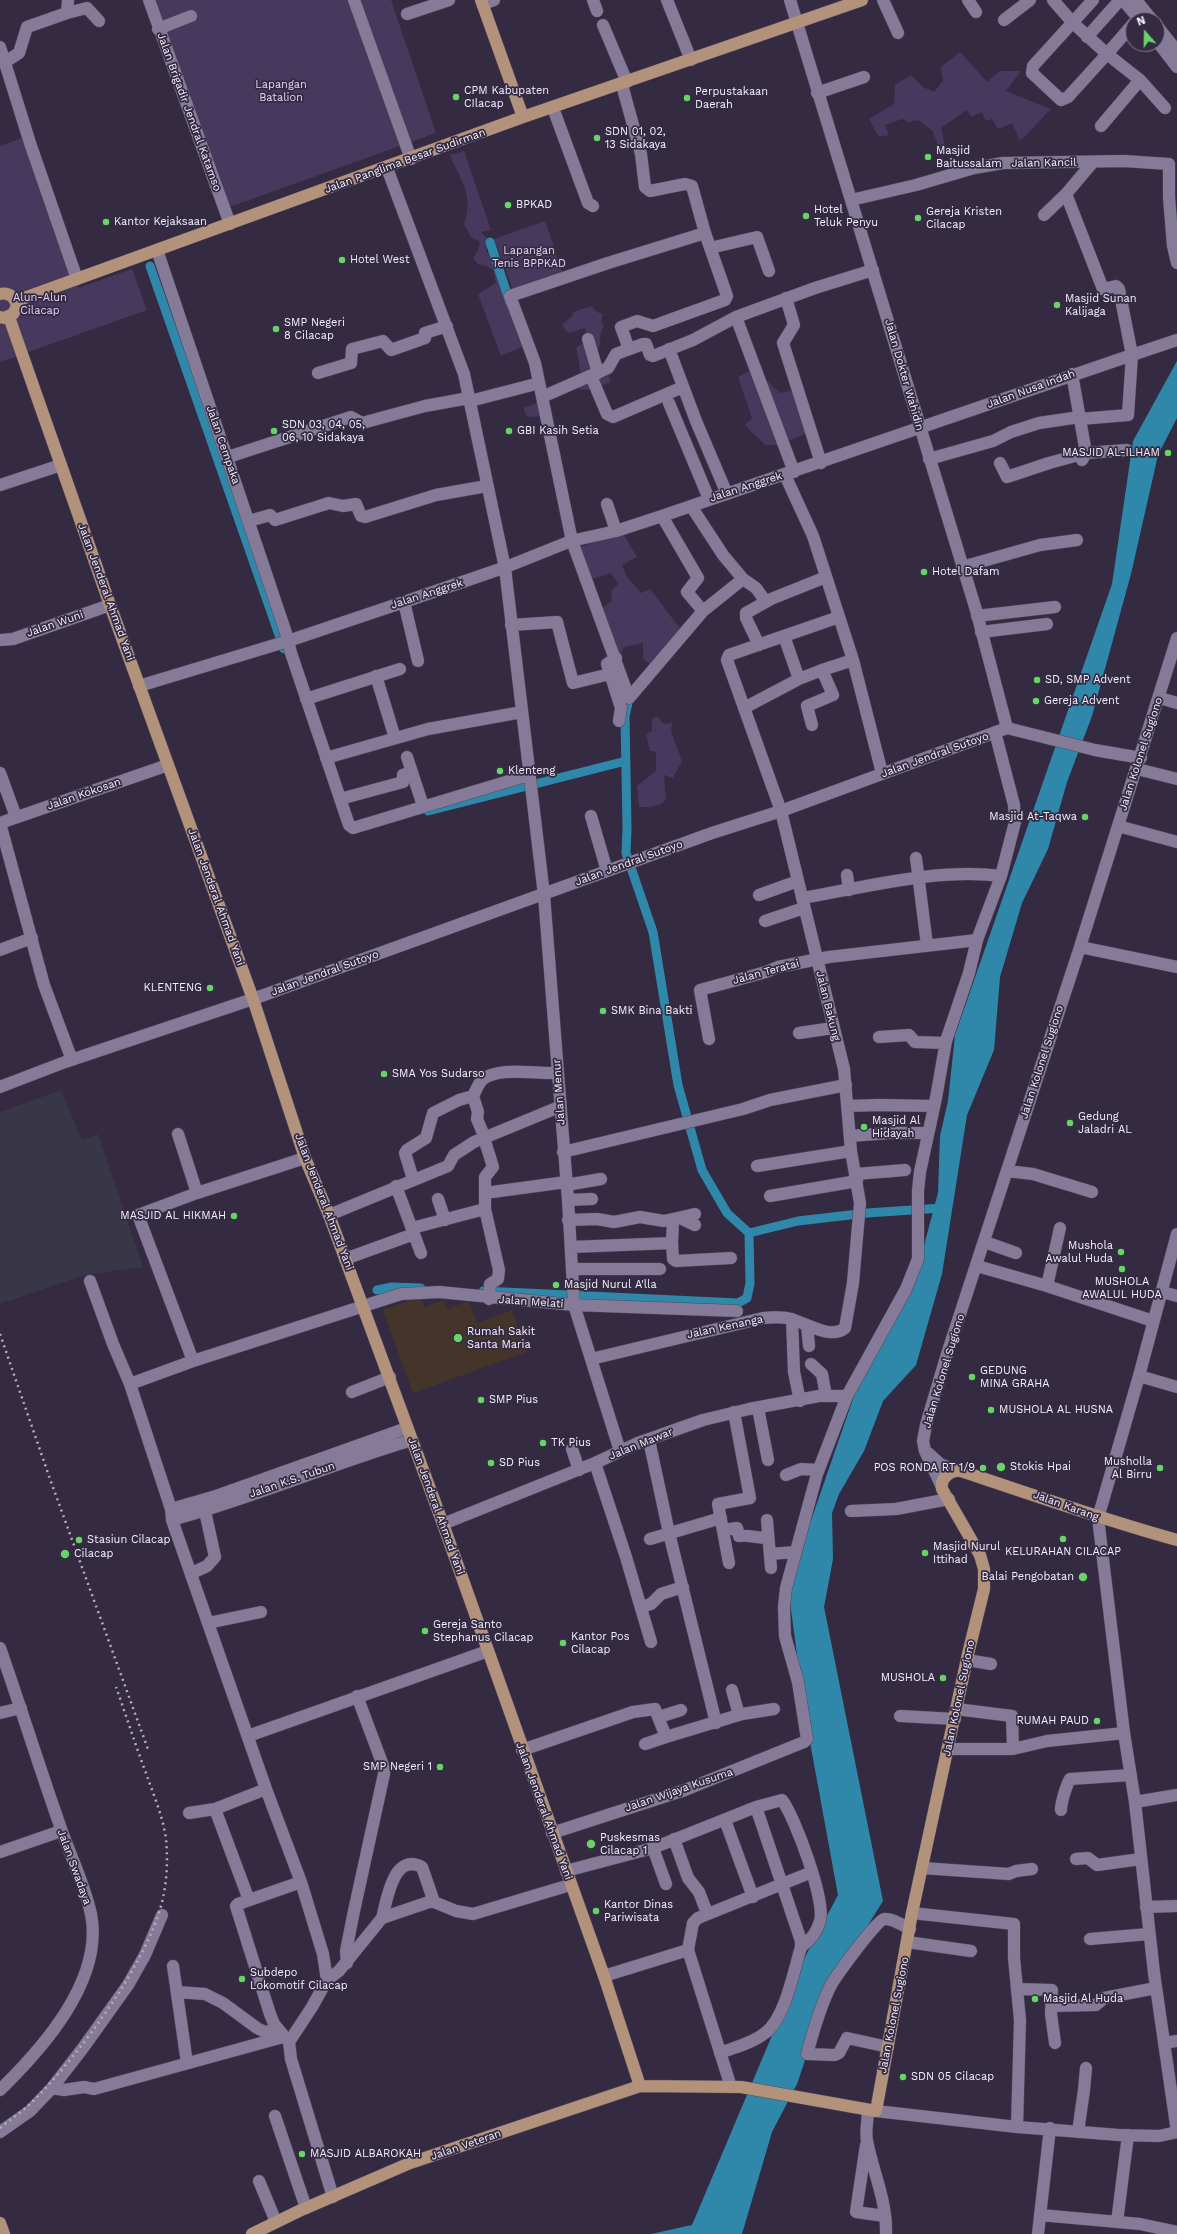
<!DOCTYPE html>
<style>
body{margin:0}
#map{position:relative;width:1177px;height:2234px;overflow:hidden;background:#342b43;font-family:"Work Sans",sans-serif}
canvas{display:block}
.north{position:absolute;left:1125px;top:12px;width:40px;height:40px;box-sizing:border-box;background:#342b43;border:1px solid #817a8d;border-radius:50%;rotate:340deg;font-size:11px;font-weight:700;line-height:16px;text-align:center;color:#f4f0fd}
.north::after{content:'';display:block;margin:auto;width:14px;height:18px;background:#68d465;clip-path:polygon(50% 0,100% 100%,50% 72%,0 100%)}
</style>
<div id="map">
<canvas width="1177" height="2234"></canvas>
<div class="north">N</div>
</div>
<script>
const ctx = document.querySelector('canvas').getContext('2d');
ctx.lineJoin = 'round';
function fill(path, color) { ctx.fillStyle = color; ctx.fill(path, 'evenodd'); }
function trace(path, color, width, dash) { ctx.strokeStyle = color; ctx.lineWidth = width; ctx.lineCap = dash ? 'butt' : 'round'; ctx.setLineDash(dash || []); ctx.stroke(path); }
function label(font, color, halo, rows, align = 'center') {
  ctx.font = font + ' "Work Sans",sans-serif'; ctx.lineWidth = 3.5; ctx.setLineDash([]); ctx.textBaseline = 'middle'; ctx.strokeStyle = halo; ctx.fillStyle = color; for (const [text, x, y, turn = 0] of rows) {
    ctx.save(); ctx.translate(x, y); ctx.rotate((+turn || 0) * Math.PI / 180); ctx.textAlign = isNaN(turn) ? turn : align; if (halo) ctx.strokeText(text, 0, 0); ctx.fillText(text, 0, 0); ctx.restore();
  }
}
fill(new Path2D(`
 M61 1090 82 1140 98 1134 143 1267 84 1275 0 1304V1112Z`), '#383647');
fill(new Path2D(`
 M420 1297 424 1307 444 1300 447 1309 469 1301 477 1323 512 1310 527 1352 413 1393 383 1310Z`), '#45342a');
fill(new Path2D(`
 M151 0H391L436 133 224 209Z
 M960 52 987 82 1000 71H1021L1006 91 1051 109 1020 141 1012 123 998 129 992 119 986 121 982 112 971 117 967 110 941 128 947 153 941 155 933 131 918 120 908 122 902 119 885 125 889 135 879 137 869 119 894 104 895 85 911 75 923 87 934 92 943 81 941 67Z
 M25 137 78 288 132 269 147 310 0 362V146Z
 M464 151 491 230 481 232 490 242 486 250 505 286 526 345 501 356 478 294 496 283 493 270 486 266 478 264 473 258 478 250 480 242 471 237 464 224C474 195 461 181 450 155Z
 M545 221 564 276 514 293 494 239Z
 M591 306 597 312 603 314 601 321 604 326C597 337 604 341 596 354L598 367 609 376 610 382 591 390 578 389 577 382 582 376C578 366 579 357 576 347L589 341 585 328 568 333 562 325 573 315V312Z
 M759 366 765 379 780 393 790 391 800 395 810 432 778 445H765L745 425 752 418 738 377Z
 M538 373 543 416 528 417 525 414 524 408 537 403 531 376Z
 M622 532 637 557 622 565 627 577 641 593 650 589 681 630 655 667 643 659V643L624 647 618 661 601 609 612 601 611 591 618 584 611 573 590 580 578 548Z
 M658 716 662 723 668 724 672 722 671 732 682 761 673 778 664 775 666 799 662 804 650 807H639L637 786 656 771V754L654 751H650L646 734 652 731V719Z`), '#47385e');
fill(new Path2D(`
 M1177 361V418L1158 455 1131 574 1092 716 1067 782 1048 849 1022 903 1000 977 994 1050 967 1115 942 1274 916 1365 883 1401 864 1451 839 1494 832 1513 833 1559 824 1607 883 1901 830 1986 797 2084 772 2132 742 2234H651L692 2225 806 1955 838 1895 805 1715 788 1587 854 1396 915 1279 938 1193 940 1136 948 1101 955 1035 1112 584 1133 441Z`), '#2f88aa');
trace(new Path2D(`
 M490 242 510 303
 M150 266 284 649
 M624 693 628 703 625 716 627 828 626 853 653 932 678 1085 702 1170 727 1213 749 1233 798 1221 867 1213 942 1208
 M428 811 626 761
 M377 1290 392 1287 421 1288
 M483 1291 738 1303 747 1298 750 1283 749 1233`), '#2f88aa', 9);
const minor = new Path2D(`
 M149 0 230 224
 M354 0 411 159
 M593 0 597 11
 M667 0 691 60
 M790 0 976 610 1007 728
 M883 0 898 33
 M968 0 976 12
 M1053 0 1073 23 1107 54 1133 24
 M1093 0 1033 66 1032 73 1061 100 1068 97 1107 54 1140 80 1101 126
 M1123 0 1140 20
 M1136 0 1152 20
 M483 4 494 0
 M67 13 87 8 99 21
 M407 14 449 0
 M1004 20 1030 0
 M603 25 627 82
 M1157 26 1177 51
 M158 29 191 16
 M1087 37 1120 0
 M1157 41 1177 67
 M0 47 30 143 77 279
 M5 62 19 53 27 27 67 13 68 0
 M1140 80 1165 108
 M622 85 641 154 645 187 650 191 685 184 692 186 705 233 727 296 725 300 653 326 637 321 621 327 629 349
 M817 93 864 77
 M553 108 588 203 593 206
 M1169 164V197L1173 246 1177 263
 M387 168 464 374 505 568 544 895 568 1200 574 1305 737 1311
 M851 200 916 185 974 168 1003 163 1124 161 1169 164
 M1044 215 1066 194 1093 162
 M710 248 757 237 769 271
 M157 250 286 633 291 653 349 825 353 828 529 775
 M786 298 794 325 783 343 821 463
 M736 317 794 472
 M588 339 598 373
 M669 349 696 421 727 494
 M318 373 351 363 352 349 383 341 391 350 425 338V333L447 326
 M1072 374 1086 453 1082 460
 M591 376 607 414 613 417 683 387
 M542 397 608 368 616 354 643 344H646L650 355 653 356 693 340 736 317 815 288 873 270
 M470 401 532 385
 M669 403 709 499
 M1080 419 1128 415 1132 355 1177 340
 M228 457 351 417 362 423 425 406 469 398
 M929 459 993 441 1011 432 1039 423 1080 417
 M1000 463 1007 477 1049 463 1086 453 1127 450
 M785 475 813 536 853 660 882 773
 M0 485 61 465
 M607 504 616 531
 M691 506 723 555 743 579 703 611
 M662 516 698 578 687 592 703 611 629 698 572 541 535 363 510 296 608 263 705 233
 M249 521 270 515 275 520 329 503 343 506 356 504 361 516 365 517 436 495 487 486
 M962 567 1040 545 1077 540
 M743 579 756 588 766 602
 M404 602 418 661
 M977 616 1055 607
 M511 625 557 622 573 683 610 674
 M981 632 1047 624
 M784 636 799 679
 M0 640 13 639 110 605
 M759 645 746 618V613L771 599 826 577
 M616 658 607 664 621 708 619 721
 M376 676 395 738
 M139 686 288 641 404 602 506 567 571 541 616 531 662 516 1132 355 1119 289 1116 286 1103 289 1066 194
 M1160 698 1177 703
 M306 699 400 669
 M744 708 799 679 822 670
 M812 725 807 706 833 695 822 670 853 660
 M1007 728 1095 750 1141 758
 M407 757 423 806
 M326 758 428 729 522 712
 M1137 769 1177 779
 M0 773 16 817
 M340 799 403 782V775L412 772
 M591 816 607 871
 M0 823 44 985 72 1060
 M0 823 168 765
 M1118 826 1177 842
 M916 858 927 945
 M847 875 849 890
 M759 895 798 881
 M802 898C867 887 936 868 1001 876
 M765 921 804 908
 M1080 947 1177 967
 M0 950 32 938
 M799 1033 833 1028
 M879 1037 909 1035 915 1042 945 1043
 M709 1039 700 990 766 972 778 967 829 957 977 940
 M0 1087 65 1062 253 999 712 833 781 811 1007 728
 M473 1096C476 1091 478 1084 482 1080 497 1066 538 1074 557 1073
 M848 1106 878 1105 934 1106
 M178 1134 197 1193
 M850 1136 889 1133H928
 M484 1138 493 1167 485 1177V1209L499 1270 498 1279 490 1284 489 1299
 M563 1152 743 1109 770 1100 846 1085
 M757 1166 851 1151
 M1007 1171 1033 1174 1092 1192
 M856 1174 905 1170
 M413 1179 405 1153 407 1150 426 1138 433 1113 459 1100 473 1096 478 1112 477 1119 485 1138
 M566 1185 601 1179
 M396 1186 421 1253
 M485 1193 566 1182
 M770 1196 857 1181
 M438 1199 445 1220
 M568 1200 592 1199
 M329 1215 448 1166 454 1155 474 1142 559 1107
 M680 1218 695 1225
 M568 1220 597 1219 614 1222 640 1217 664 1221 695 1214
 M412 1228 485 1209
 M985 1242 1016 1253
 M672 1243 673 1220
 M571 1247 672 1243 673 1259 676 1261 731 1258
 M345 1259 414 1234
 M977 1266 1047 1286 1153 1321
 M573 1269H660
 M90 1281 113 1344 130 1384 171 1509 172 1520 266 1789 301 1882 323 1954 327 1980 312 2007 289 2042 291 2059 333 2197
 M1047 1286 1060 1228
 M1162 1292 1177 1296
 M792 1319 794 1372 800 1401
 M807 1325 809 1346
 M591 1359 763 1318C772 1317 782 1316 791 1319 806 1323 831 1340 845 1328L853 1283 860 1203 851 1151 844 1069 781 811 727 660 729 655 839 617
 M193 1361 138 1215 197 1193 305 1158
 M811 1364 822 1374 826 1396
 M1139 1376 1177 1387
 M130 1384 193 1361 401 1294 439 1292 574 1305 620 1451
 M352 1392 390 1377
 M758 1408 768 1460
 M649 1440 669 1533 716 1723
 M572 1449 579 1470
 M928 1453 940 1464 956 1470
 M595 1463 626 1557 651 1642
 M786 1475 801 1469 818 1470
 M941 1485 925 1451 923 1441 926 1425 947 1354 1080 947 1177 638
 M171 1509 216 1496 407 1428
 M851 1511 896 1509 949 1499
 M172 1520C253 1498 331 1464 412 1440
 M767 1520 771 1568
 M443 1524 595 1463 638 1443 703 1420 749 1409 819 1396H847
 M724 1530 737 1528 739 1536C750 1535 757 1538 768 1538
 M650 1539 721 1518
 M770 1554 795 1552
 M729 1563 718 1504 750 1498 734 1412
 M192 1573 207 1566 215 1557 205 1511
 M641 1607 651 1604 661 1594 683 1587
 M208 1623 261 1612
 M0 1648C20 1705 38 1763 58 1820 68 1851 84 1882 91 1914 104 1980 43 2048 0 2090
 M967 1660 991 1664
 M732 1690 739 1715
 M956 1709 1012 1716 1013 1749
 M0 1713 21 1708
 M900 1716 955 1719
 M659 1717 681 1710
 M248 1736 488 1651
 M666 1737 742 1714 774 1709
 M948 1749H1013L1047 1741 1124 1733
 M522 1750 633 1712 655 1709 666 1737 645 1744
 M1135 1802 1177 1795
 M1061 1810C1061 1803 1066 1786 1070 1779L1131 1775
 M189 1813 215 1809
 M725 1820 753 1897
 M552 1833 685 1790 804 1742 807 1739 798 1682 785 1636 784 1607 786 1588 817 1474 847 1396 906 1289 918 1259V1191L920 1172 936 1098 946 1041 969 973 977 940 1001 876 1015 822 1014 805 995 732
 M674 1839 688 1878 699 1892 707 1913
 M653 1848 666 1884
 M0 1852 61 1831
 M1076 1859 1088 1858 1097 1865 1141 1859
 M922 1868 1009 1874 1016 1871 1032 1869
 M566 1871 653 1848 756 1807 782 1800C795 1817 826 1901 820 1921 817 1932 810 1941 801 1947
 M249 1900 215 1809 266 1789
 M1146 1907 1177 1906
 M912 1913 1014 1924V1958L1020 2020 1017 2127
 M382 1918C387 1900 393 1852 422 1867L434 1902
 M1090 1939 1149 1934
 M907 1942 971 1951
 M688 1950 731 2087
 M347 1963 346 1951 354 1911 384 1774V1768L357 1696
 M173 1966 187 2063
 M604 1976 688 1950 693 1923 698 1918 812 1872
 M327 1980 339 1971 382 1918 429 1902H434L456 1911 473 1914 570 1885
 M1017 1989 1052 1990 1051 2014 1055 2043
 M177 1992 205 1994 223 2003 257 2028 265 2032 278 2030
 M1052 2006 1096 2005 1104 1998 1156 1988
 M289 2042 274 2024 270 2014 236 1906 238 1904 301 1882
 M1164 2043 1177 2041
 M888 2047 847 2038 839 2053 835 2055 807 2054C813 2032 820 2007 830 1987 835 1977 876 1921 884 1919 892 1918 902 1925 910 1929
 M720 2053C735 2047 753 2043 765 2033 785 2019 794 1970 801 1947V1941L756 1807
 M52 2088 64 2090 84 2087 94 2089 283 2037
 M868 2110C868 2120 865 2131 867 2141 873 2172 887 2201 886 2234
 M876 2111 1017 2127 1119 2135 1159 2136 1177 2132 1154 1973 1135 1802 1124 1733 1098 1518 1139 1376 1177 1234
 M275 2116 306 2208
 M0 2132 30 2111 52 2088 83 2048 128 1985 145 1955 162 1915
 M1078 2132 1084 2090 1086 2068
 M866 2145 856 2212 885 2216
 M259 2181 276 2222
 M1040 2215 1140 2224 1177 2232
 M1117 2222 1128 2135
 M1038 2234 1050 2128`);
const major = new Path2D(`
 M481 0 523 117
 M0 294C9 292 15 297 17 306L13 314 4 318 0 317
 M16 301 523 117 862 0
 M9 317 110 605 253 999 305 1158 329 1215 443 1524 604 1976 640 2086
 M0 2223 4 2234
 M252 2234 299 2211 410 2163 640 2086 741 2087 876 2111 912 1913 968 1654 984 1589V1569L980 1555 942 1489C940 1478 951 1469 961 1471 1033 1495 1104 1520 1177 1540`);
trace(minor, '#50485c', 13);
trace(major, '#50485c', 13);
trace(minor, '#857b98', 12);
trace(major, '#b3927c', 12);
trace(new Path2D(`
 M0 1334 50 1479 149 1752
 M0 2128C12 2118 26 2109 37 2097 81 2052 147 1963 162 1902 167 1882 168 1860 166 1839 163 1816 153 1794 146 1773 135 1744 126 1715 116 1687`), '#b4afbf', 2.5, [2, 4]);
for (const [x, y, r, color] of [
 [456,97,4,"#68d465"],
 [687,98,4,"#68d465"],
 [597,138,4,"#68d465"],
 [928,157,4,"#68d465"],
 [508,205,4,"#68d465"],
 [806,216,4,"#68d465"],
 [918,218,4,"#68d465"],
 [106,222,4,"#68d465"],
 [342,260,4,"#68d465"],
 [1057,305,4,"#68d465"],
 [276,329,4,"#68d465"],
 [274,431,4,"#68d465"],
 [509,431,4,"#68d465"],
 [1168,453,4,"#68d465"],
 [924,572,4,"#68d465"],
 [1037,680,4,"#68d465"],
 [1036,701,4,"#68d465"],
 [500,771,4,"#68d465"],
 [1085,817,4,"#68d465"],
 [210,988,4,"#68d465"],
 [603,1011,4,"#68d465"],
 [384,1074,4,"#68d465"],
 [1070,1123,4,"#68d465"],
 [864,1127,4,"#68d465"],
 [234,1216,4,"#68d465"],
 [1121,1252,4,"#68d465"],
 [1122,1269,4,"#68d465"],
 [556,1285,4,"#68d465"],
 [458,1338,5,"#68d465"],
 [972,1377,4,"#68d465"],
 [481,1400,4,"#68d465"],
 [991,1410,4,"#68d465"],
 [543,1443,4,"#68d465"],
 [491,1463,4,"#68d465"],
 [1001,1467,5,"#68d465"],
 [983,1468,4,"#68d465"],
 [1160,1468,4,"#68d465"],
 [1063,1539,4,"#68d465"],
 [79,1540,4,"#68d465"],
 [925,1553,4,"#68d465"],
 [65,1554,5,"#68d465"],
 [1083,1577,5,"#68d465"],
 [425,1631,4,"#68d465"],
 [563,1643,4,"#68d465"],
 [943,1678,4,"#68d465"],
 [1097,1721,4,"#68d465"],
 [440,1767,4,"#68d465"],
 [591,1844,5,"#68d465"],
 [596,1911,4,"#68d465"],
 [242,1979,4,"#68d465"],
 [1035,1999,4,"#68d465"],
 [903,2077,4,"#68d465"],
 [302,2154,4,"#68d465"]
]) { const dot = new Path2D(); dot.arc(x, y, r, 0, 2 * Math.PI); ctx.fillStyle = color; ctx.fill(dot); trace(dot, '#342b43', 1.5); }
label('11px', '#e0d4f9', '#342b43', [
 ["Lapangan",281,85],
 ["Batalion",281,98],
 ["Lapangan",529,251],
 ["Tenis BPPKAD",529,264],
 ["Alun-Alun",40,298],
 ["Cilacap",40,311]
]);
label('11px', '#f4f0fd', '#342b43', [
 ["CPM Kabupaten",464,91],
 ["CIlacap",464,104],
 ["Perpustakaan",695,92],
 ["Daerah",695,105],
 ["SDN 01, 02,",605,132],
 ["13 Sidakaya",605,145],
 ["Masjid",936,151],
 ["Baitussalam",936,164],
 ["BPKAD",516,205],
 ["Hotel",814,210],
 ["Teluk Penyu",814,223],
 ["Gereja Kristen",926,212],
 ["Cilacap",926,225],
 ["Kantor Kejaksaan",114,222],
 ["Hotel West",350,260],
 ["Masjid Sunan",1065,299],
 ["Kalijaga",1065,312],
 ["SMP Negeri",284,323],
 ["8 Cilacap",284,336],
 ["SDN 03, 04, 05,",282,425],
 ["06, 10 Sidakaya",282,438],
 ["GBI Kasih Setia",517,431],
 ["MASJID AL-ILHAM",1160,453,"right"],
 ["Hotel Dafam",932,572],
 ["SD, SMP Advent",1045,680],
 ["Gereja Advent",1044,701],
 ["Klenteng",508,771],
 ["Masjid At-Taqwa",1077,817,"right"],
 ["KLENTENG",202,988,"right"],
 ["SMK Bina Bakti",611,1011],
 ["SMA Yos Sudarso",392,1074],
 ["Gedung",1078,1117],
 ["Jaladri AL",1078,1130],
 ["Masjid Al",872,1121],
 ["Hidayah",872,1134],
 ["MASJID AL HIKMAH",226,1216,"right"],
 ["Mushola",1113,1246,"right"],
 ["Awalul Huda",1113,1259,"right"],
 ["MUSHOLA",1122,1282,"center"],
 ["AWALUL HUDA",1122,1295,"center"],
 ["Masjid Nurul A'lla",564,1285],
 ["Rumah Sakit",467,1332],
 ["Santa Maria",467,1345],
 ["GEDUNG",980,1371],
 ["MINA GRAHA",980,1384],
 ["SMP Pius",489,1400],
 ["MUSHOLA AL HUSNA",999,1410],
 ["TK Pius",551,1443],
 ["Musholla",1152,1462,"right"],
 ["Al Birru",1152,1475,"right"],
 ["SD Pius",499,1463],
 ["Stokis Hpai",1010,1467],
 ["POS RONDA RT 1/9",975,1468,"right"],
 ["Stasiun Cilacap",87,1540],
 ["Masjid Nurul",933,1547],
 ["Ittihad",933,1560],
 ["KELURAHAN CILACAP",1063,1552,"center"],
 ["Cilacap",74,1554],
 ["Balai Pengobatan",1074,1577,"right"],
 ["Gereja Santo",433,1625],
 ["Stephanus Cilacap",433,1638],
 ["Kantor Pos",571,1637],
 ["Cilacap",571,1650],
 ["MUSHOLA",935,1678,"right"],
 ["RUMAH PAUD",1089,1721,"right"],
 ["SMP Negeri 1",432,1767,"right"],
 ["Puskesmas",600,1838],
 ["Cilacap 1",600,1851],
 ["Kantor Dinas",604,1905],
 ["Pariwisata",604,1918],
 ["Subdepo",250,1973],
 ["Lokomotif Cilacap",250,1986],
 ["Masjid Al Huda",1043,1999],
 ["SDN 05 Cilacap",911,2077],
 ["MASJID ALBAROKAH",310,2154]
], 'left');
label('11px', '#f4f0fd', '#342b43', [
 ["Jalan Brigadir Jendral Katamso",189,112,70],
 ["Jalan Panglima Besar Sudirman",405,161,-20],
 ["Jalan Kancil",1044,163,-1],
 ["Jalan Dokter Wahidin",904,375,74],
 ["Jalan Nusa Indah",1031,389,-20],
 ["Jalan Cempaka",223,445,71],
 ["Jalan Anggrek",746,487,-18],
 ["Jalan Jenderal Ahmad Yani",106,592,70],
 ["Jalan Anggrek",427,594,-18],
 ["Jalan Wuni",55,624,-19],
 ["Jalan Kolonel Sugiono",1141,754,-72],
 ["Jalan Jendral Sutoyo",935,755,-20],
 ["Jalan Kokosan",84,794,-19],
 ["Jalan Jendral Sutoyo",629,863,-20],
 ["Jalan Jenderal Ahmad Yani",216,897,70],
 ["Jalan Teratai",766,972,-15],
 ["Jalan Jendral Sutoyo",325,973,-20],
 ["Jalan Bakung",828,1006,76],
 ["Jalan Kolonel Sugiono",1042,1062,-72],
 ["Jalan Menur",559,1092,-94],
 ["Jalan Jenderal Ahmad Yani",324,1202,69],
 ["Jalan Melati",531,1302,4],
 ["Jalan Kenanga",725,1327,-12],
 ["Jalan Kolonel Sugiono",944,1371,-73],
 ["Jalan Mawar",641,1444,-22],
 ["Jalan K.S. Tubun",292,1480,-19],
 ["Jalan Jenderal Ahmad Yani",436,1506,70],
 ["Jalan Karang",1066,1506,20],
 ["Jalan Kolonel Sugiono",959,1698,-78],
 ["Jalan Wijaya Kusuma",679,1790,-19],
 ["Jalan Jenderal Ahmad Yani",544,1811,70],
 ["Jalan Swadaya",74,1867,70],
 ["Jalan Kolonel Sugiono",894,2015,-79],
 ["Jalan Veteran",466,2145,-19]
]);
</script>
